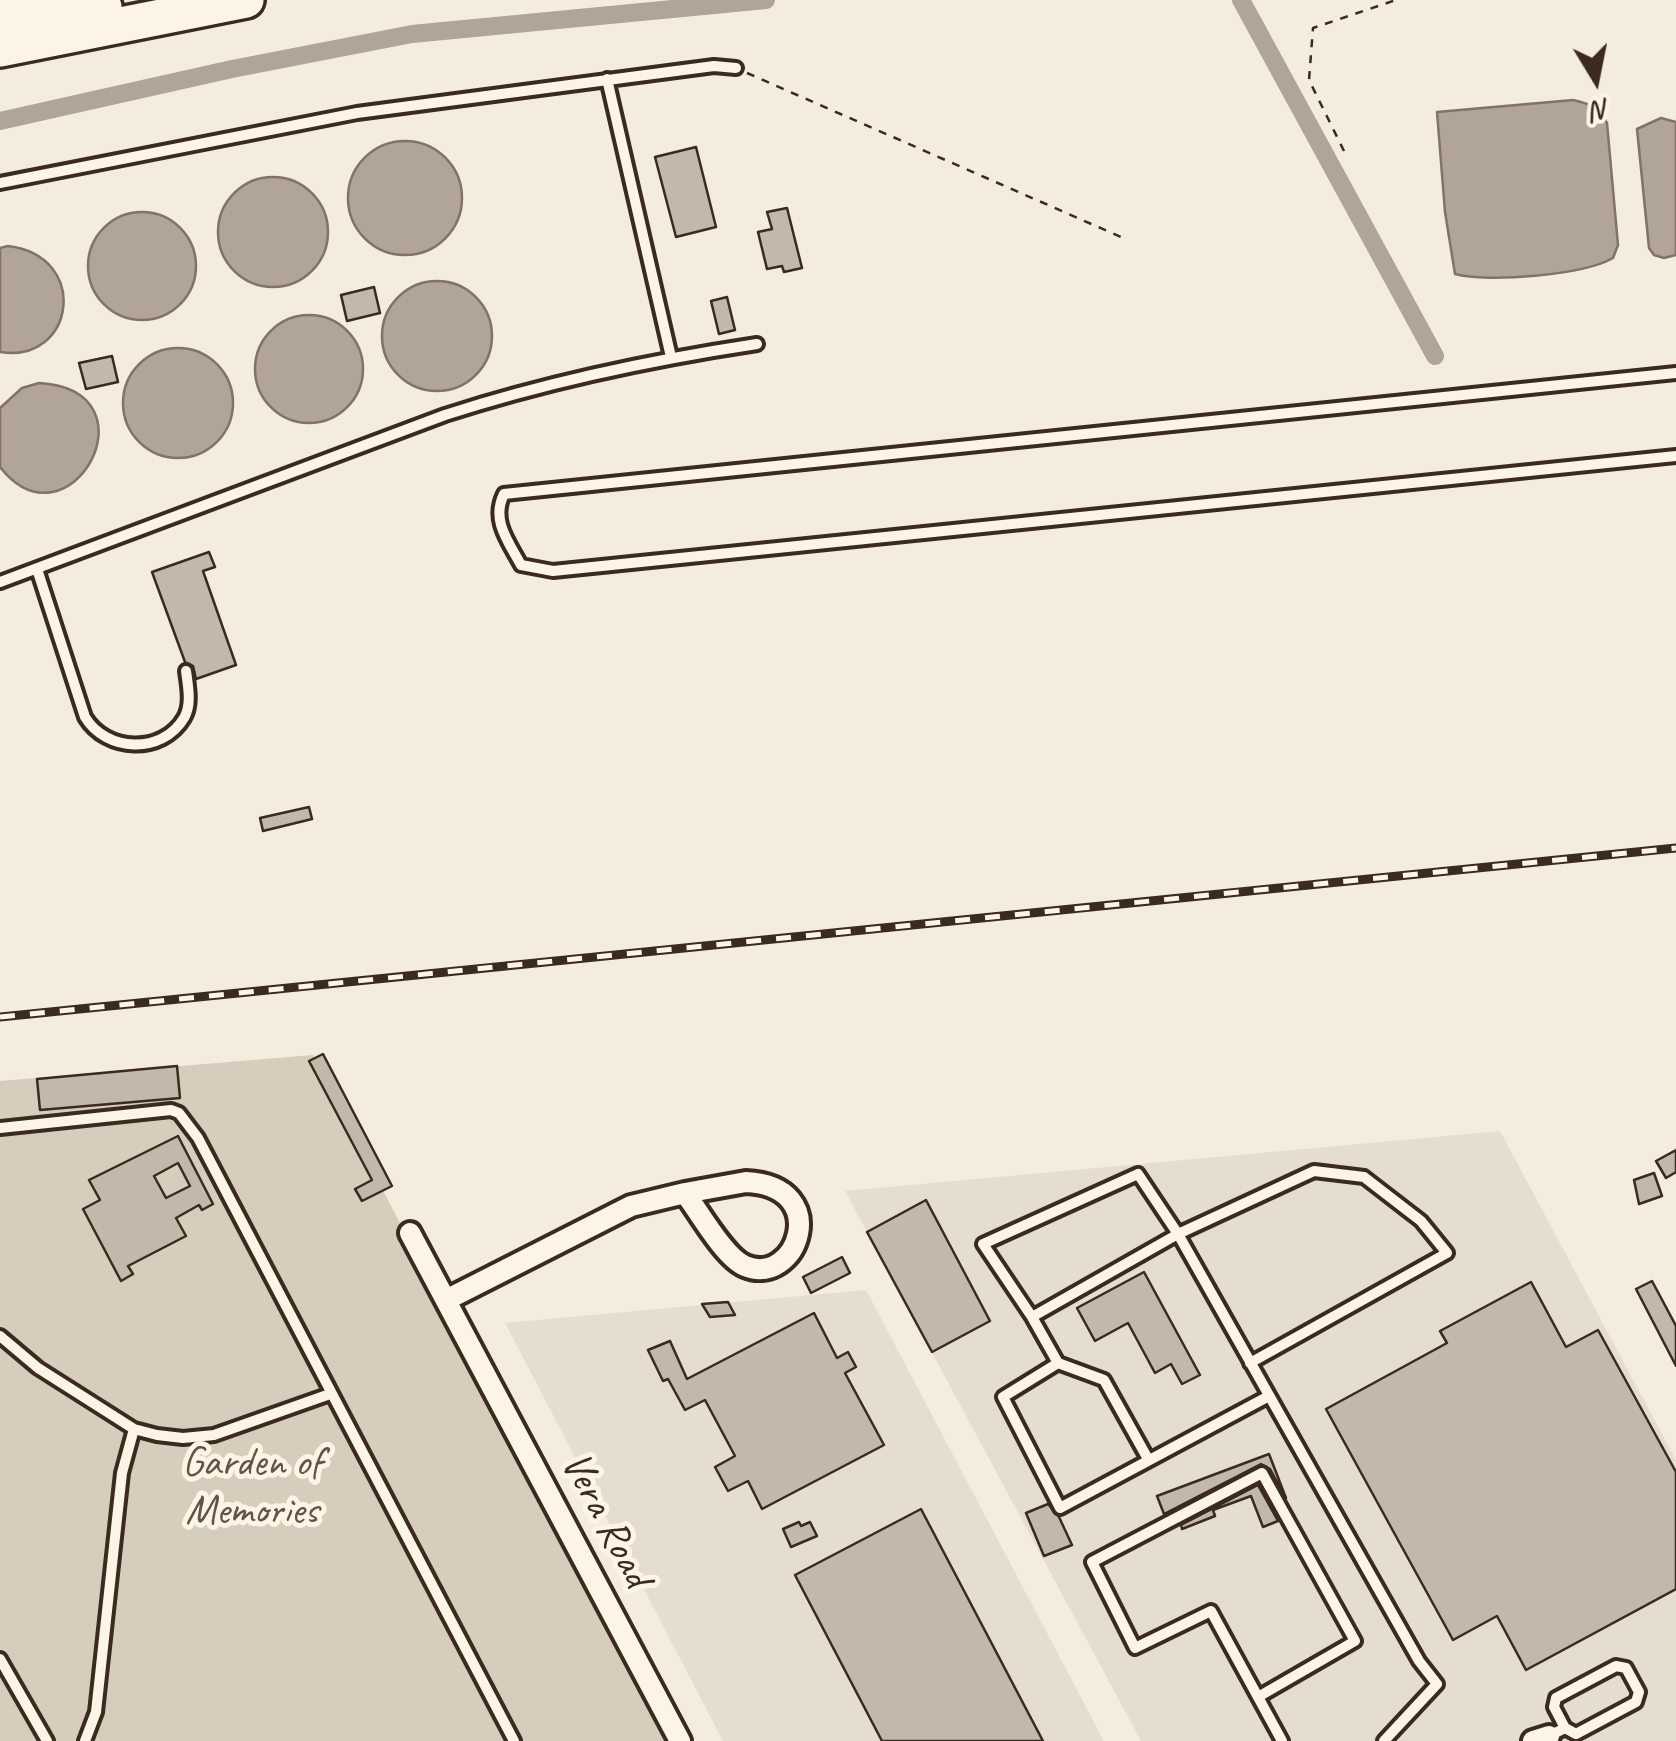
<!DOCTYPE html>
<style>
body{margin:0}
#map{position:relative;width:1676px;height:1741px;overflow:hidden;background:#f4eddd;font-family:Caveat,sans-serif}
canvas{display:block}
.north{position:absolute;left:1546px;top:30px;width:100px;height:100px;-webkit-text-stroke:8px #fcf5e5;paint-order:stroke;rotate:170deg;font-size:28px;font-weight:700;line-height:40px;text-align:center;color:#3b2a1e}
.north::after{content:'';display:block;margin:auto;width:35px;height:45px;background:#3b2a1e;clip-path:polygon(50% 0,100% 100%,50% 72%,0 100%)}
</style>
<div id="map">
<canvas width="1676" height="1741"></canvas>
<div class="north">N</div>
</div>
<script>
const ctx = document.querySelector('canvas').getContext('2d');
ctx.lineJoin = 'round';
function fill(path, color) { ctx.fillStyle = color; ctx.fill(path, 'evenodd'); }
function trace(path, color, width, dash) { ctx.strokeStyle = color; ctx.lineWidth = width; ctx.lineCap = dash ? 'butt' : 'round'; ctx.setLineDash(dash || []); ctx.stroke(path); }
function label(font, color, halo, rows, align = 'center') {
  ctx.font = font + ' Caveat,sans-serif'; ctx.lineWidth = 10; ctx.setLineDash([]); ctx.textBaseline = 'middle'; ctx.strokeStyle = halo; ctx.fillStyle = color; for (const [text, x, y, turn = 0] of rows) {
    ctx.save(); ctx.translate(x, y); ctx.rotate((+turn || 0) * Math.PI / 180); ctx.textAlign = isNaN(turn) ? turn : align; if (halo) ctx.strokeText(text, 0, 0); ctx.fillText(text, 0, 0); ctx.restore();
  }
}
fill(new Path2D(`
 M1500 1131 1676 1460V1741H1141L845 1191Z
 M866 1290 1104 1741H723L505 1323Z`), '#e5ddce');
fill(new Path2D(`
 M313 1055 668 1741H0V1081Z`), '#d6cdbd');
const water = new Path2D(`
 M1573 100C1591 104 1599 107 1607 123L1618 245 1613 258C1584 275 1487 283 1455 274L1445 212 1437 112Z
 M1661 118 1676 122V255L1664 258 1654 255 1649 248 1637 129Z
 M348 198a57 57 0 1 1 114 0a57 57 0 1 1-114 0Z
 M218 232a55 55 0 1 1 110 0a55 55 0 1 1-110 0Z
 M88 266a54 54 0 1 1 108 0a54 54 0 1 1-108 0Z
 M8 246C91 256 75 364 0 352V248Z
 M382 336a55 55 0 1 1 110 0a55 55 0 1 1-110 0Z
 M255 369a54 54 0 1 1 108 0a54 54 0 1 1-108 0Z
 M123 403a55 55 0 1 1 110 0a55 55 0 1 1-110 0Z
 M39 383C161 390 69 555 0 467V408L22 388Z`);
fill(water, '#b0a596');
trace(water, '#817466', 2.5);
trace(new Path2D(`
 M1241 0 1435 356
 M0 121 232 69 412 34 766 0`), '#b0a596', 18);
const building = new Path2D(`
 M696 147 716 227 676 237 655 157Z
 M787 208 802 268 784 272 782 266 767 269 758 232 772 229 767 212Z
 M374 287 380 313 347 321 341 295Z
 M727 297 735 330 719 334 711 301Z
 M112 356 118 382 86 389 79 363Z
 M209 552 215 567 203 571 236 665 196 679 193 666 185 662 152 572Z
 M309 807 312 819 263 831 260 818Z
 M323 1054 392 1186 362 1201 355 1189 372 1180 309 1061Z
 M177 1066 180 1098 40 1110 37 1079Z
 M178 1136 213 1204 202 1210 199 1205 176 1218 186 1236 128 1266 133 1274 121 1281 83 1209 100 1200 89 1180ZM178 1163 190 1186 166 1198 154 1176Z
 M1676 1150V1172L1666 1178 1656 1161Z
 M1654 1173 1662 1196 1639 1204 1634 1180Z
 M926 1200 990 1321 932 1352 867 1232Z
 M842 1257 850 1273 811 1293 803 1277Z
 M1144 1272 1200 1375 1182 1384 1171 1364 1155 1373 1128 1323 1095 1341 1077 1308Z
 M1652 1281 1676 1326V1366L1636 1289Z
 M1531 1282 1566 1347 1598 1330 1676 1472V1589L1526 1670 1497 1616 1453 1640 1326 1409 1447 1343 1440 1331Z
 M728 1302 735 1315 710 1317 702 1304Z
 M814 1313 837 1358 848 1352 856 1367 845 1373 884 1445 762 1509 748 1481 728 1491 715 1467 735 1456 705 1400 685 1410 668 1379 663 1381 648 1350 670 1341 687 1379Z
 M1269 1454 1286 1498 1270 1469 1261 1464 1164 1514 1157 1496Z
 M1258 1485 1278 1521 1263 1527 1251 1496 1213 1510 1215 1516 1182 1529 1181 1525Z
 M1048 1504 1059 1517 1072 1545 1044 1556 1026 1513Z
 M921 1509 1043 1741H882L795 1575Z
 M799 1522 801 1526 810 1522 817 1536 791 1547 783 1529Z`);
fill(building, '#c3b9aa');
trace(building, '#3b2a1e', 2.5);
const lane = new Path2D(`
 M607 79 671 357
 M0 183 357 113 714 66 736 68
 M1676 373 504 494C491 520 508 541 521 565L553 571 1676 456
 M37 569 85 717C106 752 162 755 184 718 192 705 188 686 186 671
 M0 582 445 415C547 382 651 360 757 344
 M0 1128 171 1110 179 1113 198 1138 514 1741
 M1032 1317 1178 1234 1314 1171 1364 1177 1421 1221 1447 1253 1250 1363
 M0 1336 38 1368 134 1429 157 1435 183 1438 214 1435 330 1394
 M1058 1363 1104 1380 1148 1459
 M1269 1396 1060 1508 1003 1397 1058 1363 1032 1317 983 1244 1138 1174 1178 1234 1419 1661 1437 1684 1384 1741
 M0 1659 47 1741
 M1258 1697 1355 1641 1262 1473 1092 1562 1135 1648 1211 1611 1282 1741
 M1549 1736 1565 1728 1576 1734 1636 1702 1639 1692 1626 1668 1616 1666 1556 1698 1554 1707 1565 1728
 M85 1741 96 1712 122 1473 134 1429`);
const street = new Path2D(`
 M746 1182C834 1186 797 1288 745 1266 725 1258 699 1212 685 1193Z
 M410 1233 680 1741
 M446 1300 631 1206 685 1193
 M1533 1741 1549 1736`);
const highway = new Path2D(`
 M0 15 104 7
 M0 49 246 0`);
trace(lane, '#3b2a1e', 18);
trace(street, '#3b2a1e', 28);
trace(highway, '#3b2a1e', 42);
trace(new Path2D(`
 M747 73 1121 237
 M1344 151 1309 80 1313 28 1396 0`), '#3b2a1e', 2.5, [8, 8]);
trace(lane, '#fcf5e5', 10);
trace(street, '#fcf5e5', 20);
trace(highway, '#fcf5e5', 35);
const rail = new Path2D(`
 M0 1017 1676 848`);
trace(rail, '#3b2a1e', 9);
trace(rail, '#fcf5e5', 5, [15]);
label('42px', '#625346', '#fcf5e5', [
 ["Garden of",252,1464],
 ["Memories",252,1512]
]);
label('42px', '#3b2a1e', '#fcf5e5', [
 ["Vera Road",605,1520,62]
]);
</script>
